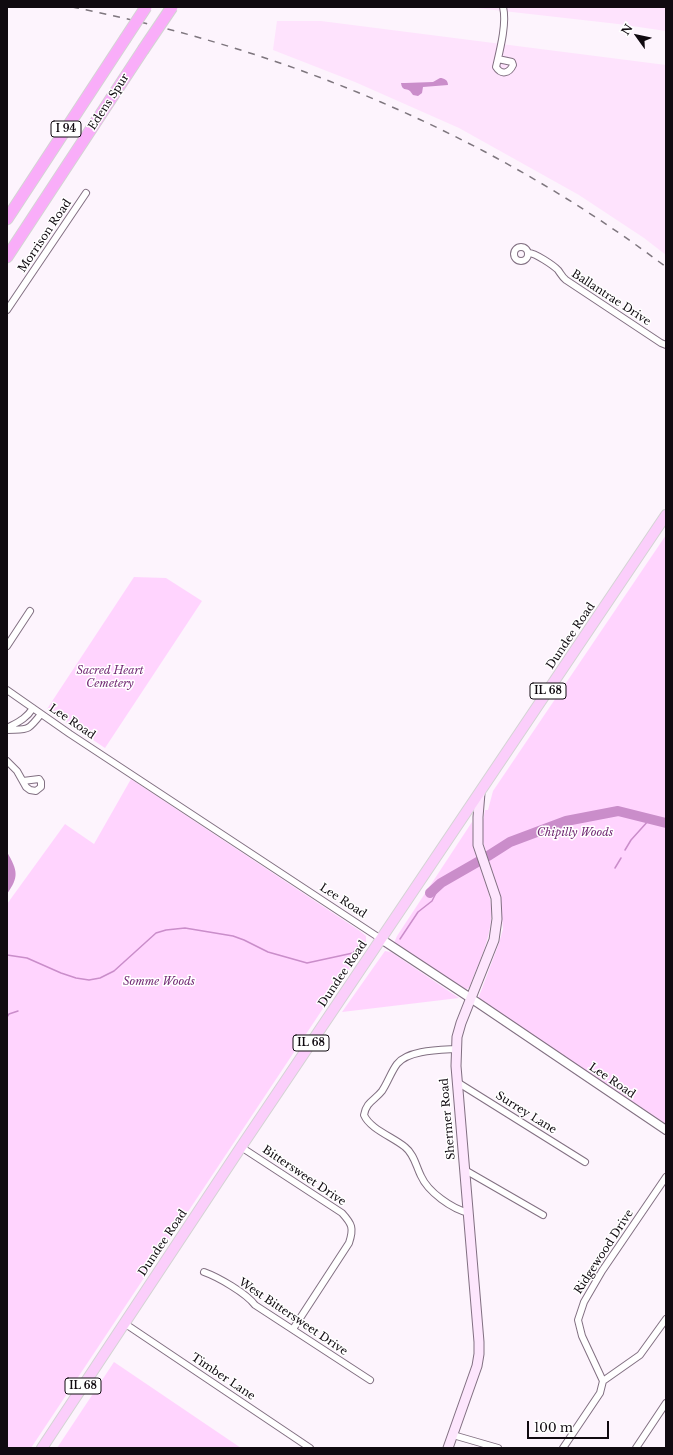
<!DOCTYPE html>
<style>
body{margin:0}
#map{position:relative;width:673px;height:1455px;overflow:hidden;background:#fdf4fd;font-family:"Libre Baskerville",serif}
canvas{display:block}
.frame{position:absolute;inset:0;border:8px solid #100a10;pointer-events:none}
.north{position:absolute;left:617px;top:16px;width:40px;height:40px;-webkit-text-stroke:3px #fff;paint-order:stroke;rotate:303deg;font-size:11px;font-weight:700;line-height:16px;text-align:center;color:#100a10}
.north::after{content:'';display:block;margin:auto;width:14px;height:18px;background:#100a10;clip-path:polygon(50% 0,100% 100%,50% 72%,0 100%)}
.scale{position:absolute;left:527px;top:1421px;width:82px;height:18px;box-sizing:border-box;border:2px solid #100a10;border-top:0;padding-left:5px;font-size:12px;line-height:14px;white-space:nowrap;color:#100a10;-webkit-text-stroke:3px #fff;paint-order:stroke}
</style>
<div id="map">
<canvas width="673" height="1455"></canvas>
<div class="frame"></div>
<div class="north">N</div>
<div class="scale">100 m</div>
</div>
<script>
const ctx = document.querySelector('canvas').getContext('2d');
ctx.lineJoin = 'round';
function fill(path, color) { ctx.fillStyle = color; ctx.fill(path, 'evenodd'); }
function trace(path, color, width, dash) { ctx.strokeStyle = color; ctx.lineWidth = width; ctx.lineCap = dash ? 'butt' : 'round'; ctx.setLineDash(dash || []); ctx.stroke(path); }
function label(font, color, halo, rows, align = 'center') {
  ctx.font = font + ' "Libre Baskerville",serif'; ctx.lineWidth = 3; ctx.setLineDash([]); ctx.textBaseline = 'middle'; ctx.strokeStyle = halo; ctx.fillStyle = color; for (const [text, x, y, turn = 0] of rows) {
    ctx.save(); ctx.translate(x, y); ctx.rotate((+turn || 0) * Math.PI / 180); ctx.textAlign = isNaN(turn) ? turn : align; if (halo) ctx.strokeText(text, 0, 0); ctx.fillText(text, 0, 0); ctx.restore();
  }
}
fill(new Path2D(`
 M468 7H666V31L618 24Z
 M277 21H321L666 65V255L644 238 579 195 459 128 355 82 273 50Z`), '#fee3fd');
fill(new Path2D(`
 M666 535V1124L494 1009H493L478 999 499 943 503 929 500 896 483 842 482 826 485 810H488L493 791Z
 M134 577 166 578 202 601 105 748 47 709Z
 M131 779 360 931 366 936V945L324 1007 31 1448H7V904L65 824 94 844Z
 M472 822C473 832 473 842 476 852 480 870 489 887 491 905 494 933 479 962 469 988L464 990 394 943 397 936Z
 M385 951 391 952 459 998 342 1012Z
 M114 1362 241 1448H57Z`), '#ffd4fe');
fill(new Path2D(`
 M440 78C444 78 448 80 448 85L423 87 422 93 418 96 413 95C412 94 411 92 410 91 406 88 402 91 401 83H405L433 82Z
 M7 852C18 871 19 877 7 894Z`), '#ca8dca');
trace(new Path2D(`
 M625 850 631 840 649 820
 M615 868 621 858
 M400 939 418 912 432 901 441 883
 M7 955 27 958 61 973 76 978 89 980 100 978 114 971 156 933 166 930 185 928 233 936 244 940 268 952 307 963 353 953 361 943
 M7 1017 9 1014 18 1011`), '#ca8dca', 1.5);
trace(new Path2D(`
 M430 893 441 883 488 856 510 842 566 821 618 811 666 823`), '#ca8dca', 10);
const minor = new Path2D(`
 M498 59 512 62 513 65C509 74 501 75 496 67 500 50 507 23 503 7
 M514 254a7 7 0 1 1 14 0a7 7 0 1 1-14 0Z
 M529 253C535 253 553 265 558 270 561 274 562 277 566 280L661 343 666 345
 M7 310 86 193
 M7 646 30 611
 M7 690 70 734 381 939
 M7 728C18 722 26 719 33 708
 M7 730C28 729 27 732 41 714
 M7 761 17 771 26 787 30 790 36 791 41 787V782L39 779 23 781
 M456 1049C440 1050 408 1050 397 1064 391 1072 388 1082 382 1091 375 1100 366 1102 364 1115 370 1129 393 1137 405 1147 414 1154 416 1166 421 1176 428 1192 452 1209 469 1213
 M457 1082 585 1162
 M241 1147 342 1213C352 1224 354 1228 349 1243L293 1329
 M465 1170 543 1215
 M204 1272C218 1277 246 1293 255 1305L370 1380
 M124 1323 310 1448
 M603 1381 640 1355 666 1319
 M453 1435 498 1448
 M563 1448 600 1393 603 1381 582 1336 578 1320 584 1302 602 1271 666 1177
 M636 1448 666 1403`);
const tertiary = new Path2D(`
 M381 939 478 1003 666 1130`);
const secondary = new Path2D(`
 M448 1448 477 1366 479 1354V1342L456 1066 457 1037 461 1023 494 940 497 919 496 898 478 845V817L480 793`);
const primary = new Path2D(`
 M42 1448 241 1147 666 515`);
const motorway = new Path2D(`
 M7 219 125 39
 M7 257 143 50`);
trace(minor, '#827082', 8);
trace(tertiary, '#827082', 10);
trace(secondary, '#827082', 11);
trace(primary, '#d4d3d4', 12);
trace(motorway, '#d4d3d4', 13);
trace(minor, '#fff', 6);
trace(tertiary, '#fff', 8);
trace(secondary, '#fde6fd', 9);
trace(primary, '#fbcefb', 10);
trace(motorway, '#f9adf9', 11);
trace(new Path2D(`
 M72 7C285 49 492 135 666 267`), '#7e767e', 1.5, [7, 7]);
const motorwayBridge = new Path2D(`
 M125 39 146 7
 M143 50 172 7`);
trace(motorwayBridge, '#d4d3d4', 13, []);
trace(motorwayBridge, '#f9adf9', 11);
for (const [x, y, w] of [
 [66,129,30],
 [548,691,36],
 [311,1043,36],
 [83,1386,36]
]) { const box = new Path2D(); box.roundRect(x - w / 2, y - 8, w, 16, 3); ctx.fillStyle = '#fff'; ctx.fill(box); trace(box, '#100a10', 1); }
label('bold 10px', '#100a10', null, [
 ["I 94",66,129],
 ["IL 68",548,691],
 ["IL 68",311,1043],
 ["IL 68",83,1386]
]);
label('11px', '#100a10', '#fff', [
 ["Edens Spur",109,102,-57],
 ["Morrison Road",45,236,-56],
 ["Ballantrae Drive",611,298,33],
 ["Dundee Road",571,636,-56],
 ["Lee Road",72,722,34],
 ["Lee Road",343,901,33],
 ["Dundee Road",343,974,-56],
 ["Lee Road",612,1081,34],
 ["Surrey Lane",526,1113,32],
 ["Shermer Road",448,1119,-95],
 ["Bittersweet Drive",304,1176,34],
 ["Dundee Road",163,1243,-56],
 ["Ridgewood Drive",604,1252,-57],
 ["West Bittersweet Drive",293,1317,34],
 ["Timber Lane",223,1377,34]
]);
label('italic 11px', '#732b75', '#fff', [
 ["Sacred Heart",110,671],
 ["Cemetery",110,684],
 ["Chipilly Woods",575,833],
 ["Somme Woods",159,982]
]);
</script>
